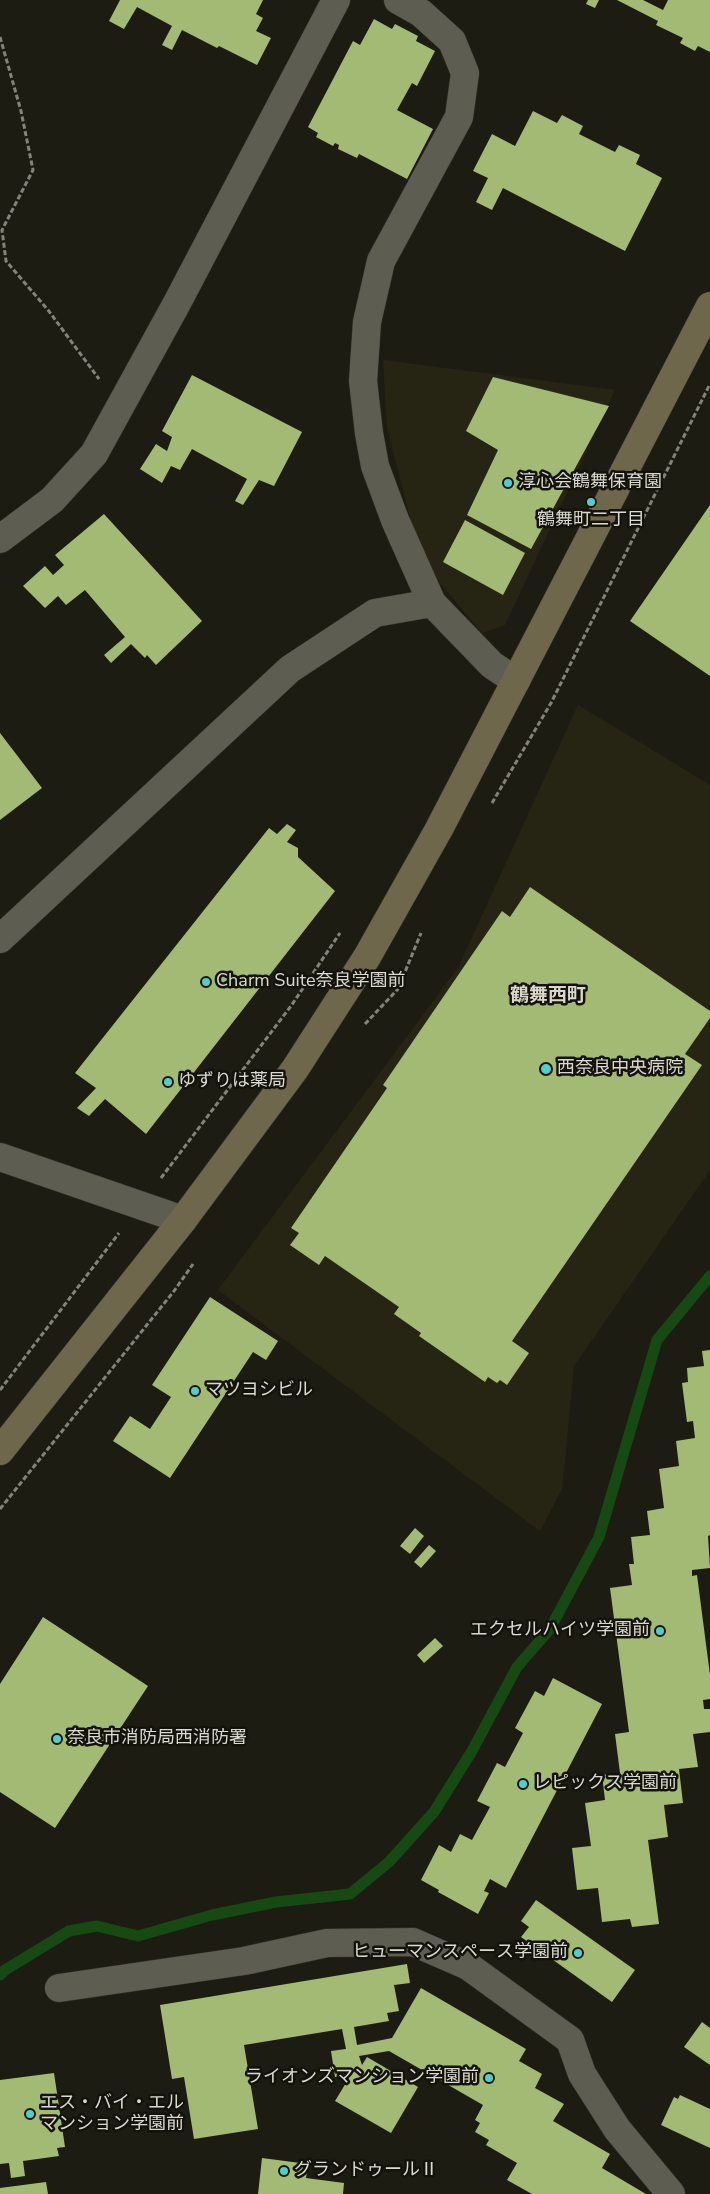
<!DOCTYPE html>
<meta charset="utf-8">
<style>
body{margin:0}
canvas{display:block;background:#1d1c12}
</style>
<canvas width="710" height="2194"></canvas>
<script>
const ctx = document.querySelector('canvas').getContext('2d');
ctx.lineJoin = 'round';
function fill(path, color) { ctx.fillStyle = color; ctx.fill(path, 'evenodd'); }
function trace(path, color, width, dash) { ctx.strokeStyle = color; ctx.lineWidth = width; ctx.lineCap = dash ? 'butt' : 'round'; ctx.setLineDash(dash || []); ctx.stroke(path); }
function label(font, color, halo, rows, align = 'center') {
  ctx.font = font + ' "Nunito Sans","Noto Sans JP",sans-serif'; ctx.lineWidth = 5; ctx.setLineDash([]); ctx.textBaseline = 'middle'; ctx.strokeStyle = halo; ctx.fillStyle = color; for (const [text, x, y, turn = 0] of rows) {
    ctx.save(); ctx.translate(x, y); ctx.rotate((+turn || 0) * Math.PI / 180); ctx.textAlign = isNaN(turn) ? turn : align; if (halo) ctx.strokeText(text, 0, 0); ctx.fillText(text, 0, 0); ctx.restore();
  }
}
fill(new Path2D(`
 M383 360 615 390 505 625 482 633 440 583 417 544 387 428Z
 M578 705 710 785V1170L574 1366 562 1489 540 1531 218 1290 458 968Z`), '#262514');
trace(new Path2D(`
 M0 1975 5 1970 69 1931 97 1926 138 1936 212 1915 276 1902 350 1894 389 1862 434 1812 472 1751 517 1667 550 1629 599 1537 657 1340 710 1276`), '#174913', 11);
fill(new Path2D(`
 M120 0H263L256 14 263 18 256 31 271 38 257 65 219 46 217 48 182 30 172 50 162 45 172 26 137 7 124 29 109 21Z
 M588 0H599L595 8 586 4Z
 M617 0H643L663 10 668 0H710V52L698 46 695 51 680 43 683 38 656 25 658 21Z
 M374 19 392 29 395 24 418 36 416 41 435 51 417 86 412 83 397 110 433 129 407 179 359 154 357 158 338 149 339 145 335 143 333 146 316 137 318 133 308 127 353 41 360 45Z
 M533 111 557 123 562 115 583 126 579 134 615 152 619 145 640 155 636 164 662 178 625 251 503 188 492 210 476 202 488 178 473 171 492 134 515 146Z
 M192 375 302 432 274 486 259 480 243 505 235 501 247 479 192 449 180 470 171 466 162 483 140 469 156 444 167 451 172 437 162 431Z
 M493 377 609 406 531 549 467 515 498 450 466 431Z
 M710 505V676L630 621Z
 M104 514 202 621 156 665 147 655 145 658 131 644 111 663 104 655 125 637 85 590 66 605 58 596 45 608 23 586 45 566 53 575 64 565 55 555Z
 M465 520 525 553 503 595 443 562Z
 M0 733 42 788 0 820Z
 M287 824 296 830 287 842 298 848V857L335 891 146 1134 105 1099 89 1116 77 1108 96 1088 75 1073 269 828 277 834Z
 M530 887 710 1011V1018L685 1054 702 1065 512 1341 529 1353 507 1385 500 1380 497 1383 488 1377 485 1382 419 1336 421 1333 394 1314 399 1307 325 1256 319 1265 290 1245 299 1233 291 1228 387 1088 383 1085 502 911 510 917Z
 M210 1297 278 1341 266 1360 253 1352 170 1478 113 1441 130 1416 150 1429 171 1397 152 1385Z
 M710 1350V1535L708 1536 710 1568 692 1570V1576L697 1575 710 1675V1699L703 1700 704 1709H710V1732L693 1734 698 1767 679 1769 683 1803 664 1805 668 1837 648 1840 659 1924 632 1927 630 1919 602 1922 598 1888 577 1890 572 1848 591 1846 585 1803 605 1800 602 1775 620 1773 615 1734 629 1732 610 1588 632 1585 629 1564H634L631 1537 650 1535 647 1511 664 1508 659 1469 679 1466 676 1441 695 1438 693 1421 687 1422 682 1383 688 1382 687 1368 704 1366 702 1351Z
 M415 1528 424 1536 410 1554 400 1546Z
 M429 1545 436 1551 421 1568 414 1562Z
 M43 1617 148 1686 55 1828 0 1792V1684Z
 M435 1638 443 1646 424 1663 417 1655Z
 M553 1678 602 1704 506 1888 490 1879 484 1891 489 1893 478 1914 438 1892 439 1890 421 1880 439 1845 451 1852 460 1834 472 1840 490 1807 477 1801 497 1763 505 1767 523 1733 515 1728 535 1691 544 1696Z
 M536 1900 635 1970 612 2002 521 1937 529 1927 521 1921Z
 M407 1964 410 1983 394 1985 399 2011 387 2013 389 2021 354 2027 357 2045 392 2038 421 1988 526 2049 519 2061 542 2074 535 2088 564 2104 553 2121 610 2154 602 2168 646 2194H532L507 2180 517 2163 486 2145 489 2140 475 2132 480 2123 475 2120 483 2105 389 2051 359 2056 362 2065 367 2057 418 2087 391 2133 335 2101 349 2078 345 2076 335 2077 331 2051 346 2049 342 2029 244 2045 258 2129 194 2139 184 2077 172 2079 160 2005Z
 M702 2022 710 2028V2065L684 2047Z
 M54 2073 65 2147 57 2148 59 2156 23 2161 25 2176 11 2178 9 2163 0 2164V2080Z
 M680 2095 710 2109V2148L661 2125 674 2097 678 2099Z
 M262 2158 308 2164 306 2178 344 2183 343 2194H258Z
 M46 2182 48 2194H0V2188Z`), '#a2ba73');
const street = new Path2D(`
 M398 0 421 13 452 41 465 73 459 117 381 261 367 322 363 381 369 433 375 466 395 520 432 603 492 665 516 681
 M0 539 52 500 94 454 177 303 336 0
 M0 939 290 669 375 613 432 603
 M0 1157 183 1220
 M59 1988 244 1961 327 1943 413 1942 468 1966 570 2040 582 2074 617 2129 671 2194`);
const secondary = new Path2D(`
 M0 1451 183 1220 295 1069 367 957 439 829 710 306`);
trace(street, '#353530', 29);
trace(secondary, '#353530', 29);
trace(new Path2D(`
 M0 37 21 111 33 170 2 230 6 261 48 310 99 379
 M492 803 551 703 710 384
 M365 1024 398 989 421 933
 M161 1178 291 1006 340 933
 M0 1390 119 1233
 M0 1509 174 1291 193 1264`), '#83837b', 3, [5, 2.5]);
trace(street, '#5d5d51', 28);
trace(secondary, '#6f674b', 28);
for (const [x, y, r, color] of [
 [508,483,5,"#52cdce"],
 [591,502,5,"#52cdce"],
 [206,982,5,"#52cdce"],
 [546,1069,6,"#52cdce"],
 [168,1082,5,"#52cdce"],
 [195,1391,5,"#52cdce"],
 [660,1631,5,"#52cdce"],
 [57,1739,5,"#52cdce"],
 [523,1784,5,"#52cdce"],
 [578,1953,5,"#52cdce"],
 [489,2078,5,"#52cdce"],
 [30,2114,5,"#52cdce"],
 [284,2171,5,"#52cdce"]
]) { const dot = new Path2D(); dot.arc(x, y, r, 0, 2 * Math.PI); ctx.fillStyle = color; ctx.fill(dot); trace(dot, '#14130a', 2); }
label('18px', '#d9d9d2', '#14130a', [
 ["淳心会鶴舞保育園",518,483],
 ["鶴舞町二丁目",591,521,"center"],
 ["Charm Suite奈良学園前",216,982],
 ["西奈良中央病院",557,1069],
 ["ゆずりは薬局",178,1082],
 ["マツヨシビル",205,1391],
 ["エクセルハイツ学園前",650,1631,"right"],
 ["奈良市消防局西消防署",67,1739],
 ["レピックス学園前",533,1784],
 ["ヒューマンスペース学園前",568,1953,"right"],
 ["ライオンズマンション学園前",479,2078,"right"],
 ["エス・バイ・エル",40,2104],
 ["マンション学園前",40,2125],
 ["グランドゥールⅡ",294,2171]
], 'left');
label('bold 19px', '#d8d8cb', '#14130a', [
 ["鶴舞西町",548,996]
]);
</script>
